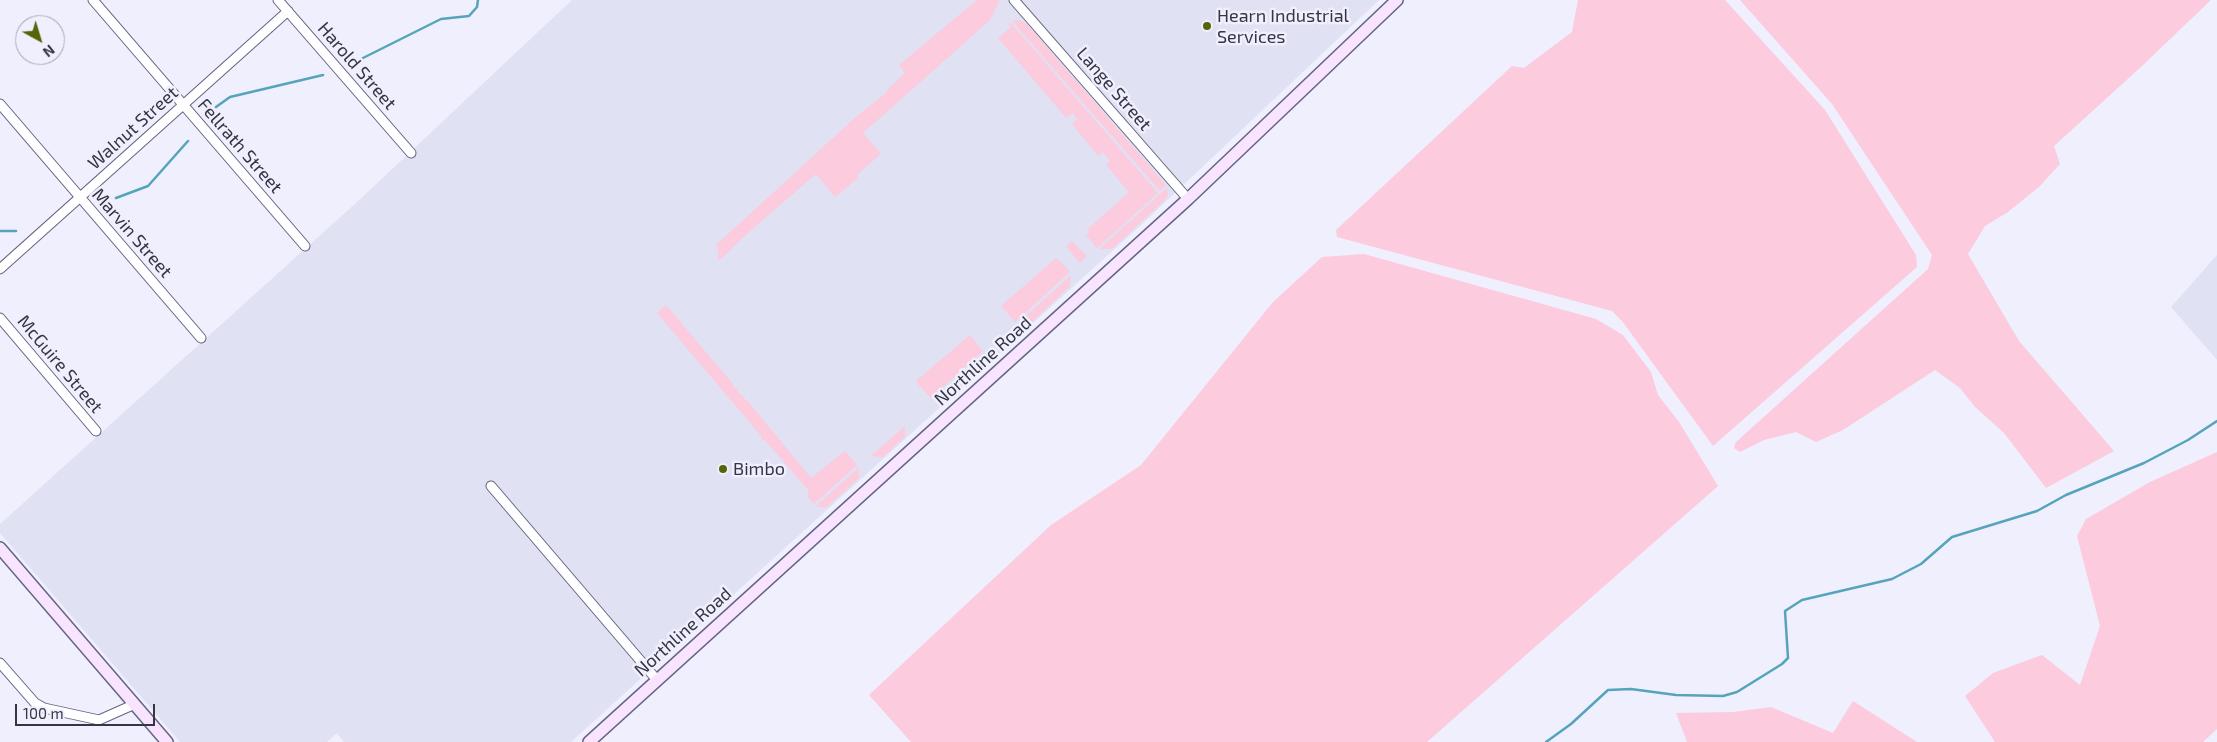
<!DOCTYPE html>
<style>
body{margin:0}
#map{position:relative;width:2217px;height:742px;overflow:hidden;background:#efeffe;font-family:"Exo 2",sans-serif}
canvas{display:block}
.north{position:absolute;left:15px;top:15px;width:50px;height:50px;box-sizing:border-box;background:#efeffe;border:1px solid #a5a5b3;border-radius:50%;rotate:141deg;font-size:14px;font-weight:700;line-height:20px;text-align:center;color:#353543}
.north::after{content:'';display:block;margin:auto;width:18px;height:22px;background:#576407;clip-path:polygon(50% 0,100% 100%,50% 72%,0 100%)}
.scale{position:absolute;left:15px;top:704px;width:140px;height:22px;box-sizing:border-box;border:2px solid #353543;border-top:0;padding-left:6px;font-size:15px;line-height:18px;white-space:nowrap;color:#353543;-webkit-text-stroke:4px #efeffe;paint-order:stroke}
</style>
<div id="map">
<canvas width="2217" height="742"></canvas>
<div class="north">N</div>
<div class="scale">100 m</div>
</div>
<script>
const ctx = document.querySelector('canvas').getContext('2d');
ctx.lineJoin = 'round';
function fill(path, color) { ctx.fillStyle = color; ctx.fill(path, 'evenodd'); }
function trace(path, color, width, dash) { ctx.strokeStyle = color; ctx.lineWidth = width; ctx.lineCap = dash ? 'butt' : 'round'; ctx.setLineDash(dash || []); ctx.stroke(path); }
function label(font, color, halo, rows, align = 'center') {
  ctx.font = font + ' "Exo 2",sans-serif'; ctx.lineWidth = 5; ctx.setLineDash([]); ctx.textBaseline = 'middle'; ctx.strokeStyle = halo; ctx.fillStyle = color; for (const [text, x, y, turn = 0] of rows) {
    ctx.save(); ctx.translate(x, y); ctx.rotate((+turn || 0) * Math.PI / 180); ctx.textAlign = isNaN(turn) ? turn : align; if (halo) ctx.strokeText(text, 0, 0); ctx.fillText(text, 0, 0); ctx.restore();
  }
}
fill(new Path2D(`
 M572 0H1379L1141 225 571 742H344L337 733 327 742H180L0 533V524L357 202Z
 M2217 255V360L2171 307Z`), '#e0e1f2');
fill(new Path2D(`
 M977 0H1000L990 20 863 133 881 154 858 174V178L835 197 816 174 748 233 721 259H717L719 252 716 245 857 116 886 93 889 88 905 73 899 65Z
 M1578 0H1725L1825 110 1916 255 1917 267 1713 446 1622 321 1612 311 1337 237 1336 230 1512 66 1524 68 1572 32Z
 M1740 0H2211L2142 66 2054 146 2060 164 2040 186 2008 212 1985 226 1968 254 2019 341 2114 451 2046 488 2004 433 1975 407 1960 388 1935 370 1843 430 1816 442 1796 432 1764 440 1740 452 1734 448 1736 442 1928 269 1932 255 1832 104Z
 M1019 20 1027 24 1166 185 1160 191 1012 21Z
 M1011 23 1158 193 1097 248 1086 235 1089 232 1088 229 1129 192 1106 165 1110 161 1103 152 1098 156 1072 124 1077 119 1073 113 1066 118 998 38 1011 27 1009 24Z
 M1167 188 1168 195 1164 201 1112 249H1099Z
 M1072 241 1087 256 1080 263 1066 246Z
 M1364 254 1596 319 1623 335 1651 372 1658 395 1679 422 1718 486 1427 742H911L869 695 1051 525 1141 465 1273 302 1322 257Z
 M1055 259H1058L1070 272 1015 322 1001 306Z
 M1071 275 1070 286 1028 326 1022 327 1017 324Z
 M666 305 733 384V387L737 388 738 393 745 397 744 400H747L811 478 845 451 857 465 814 504 808 497V490L765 440 761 441 762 437 657 313Z
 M970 335 983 351 931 398 917 383V380Z
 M985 353 987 357 986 363 946 399 940 401 933 400Z
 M905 426V437L883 457 871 456Z
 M2217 452V729L2203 742H1995L1965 696 1993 673 2042 655 2080 685 2100 626 2077 536 2086 519 2150 482Z
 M859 467V478L829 505 824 508 816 506Z
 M1853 701 1917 742H1687L1676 713 1733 712 1771 707 1833 733Z`), '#fccbde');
trace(new Path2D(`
 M351 64 441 19 469 16 477 7 478 0
 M216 107 230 97 323 75
 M116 198 148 186 188 141
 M0 231H16
 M1546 742 1571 724 1608 690 1631 689 1676 695 1723 696 1737 692 1782 664 1788 658 1785 611 1802 600 1892 579 1921 564 1952 537 2037 511 2066 495 2144 463 2188 440 2217 421`), '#55a4ba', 2.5);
const street = new Path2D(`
 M93 0 305 246
 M278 0 411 153
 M1014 0 1188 199
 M0 104 201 338
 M0 269 288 11
 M0 318 96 431
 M491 486 657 680
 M0 663 35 703 44 708 99 720 135 704`);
const secondary = new Path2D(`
 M0 548 167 742
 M589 742 1188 199 1397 0`);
trace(street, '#656483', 11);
trace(secondary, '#656483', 14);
trace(street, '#fff', 9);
trace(secondary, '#f9e4ff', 11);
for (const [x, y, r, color] of [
 [1207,26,5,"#576407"],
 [723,469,5,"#576407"]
]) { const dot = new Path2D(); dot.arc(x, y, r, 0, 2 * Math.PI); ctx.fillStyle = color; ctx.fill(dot); trace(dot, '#efeffe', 2); }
label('18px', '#353543', '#efeffe', [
 ["Hearn Industrial",1217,16],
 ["Services",1217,37],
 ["Bimbo",733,469]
], 'left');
label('18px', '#353543', '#efeffe', [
 ["Harold Street",357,66,49],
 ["Lange Street",1114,89,49],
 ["Walnut Street",133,128,-42],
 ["Fellrath Street",240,146,49],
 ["Marvin Street",132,233,49],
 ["Northline Road",983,361,-42],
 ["McGuire Street",60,364,50],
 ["Northline Road",683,632,-42]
]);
</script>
